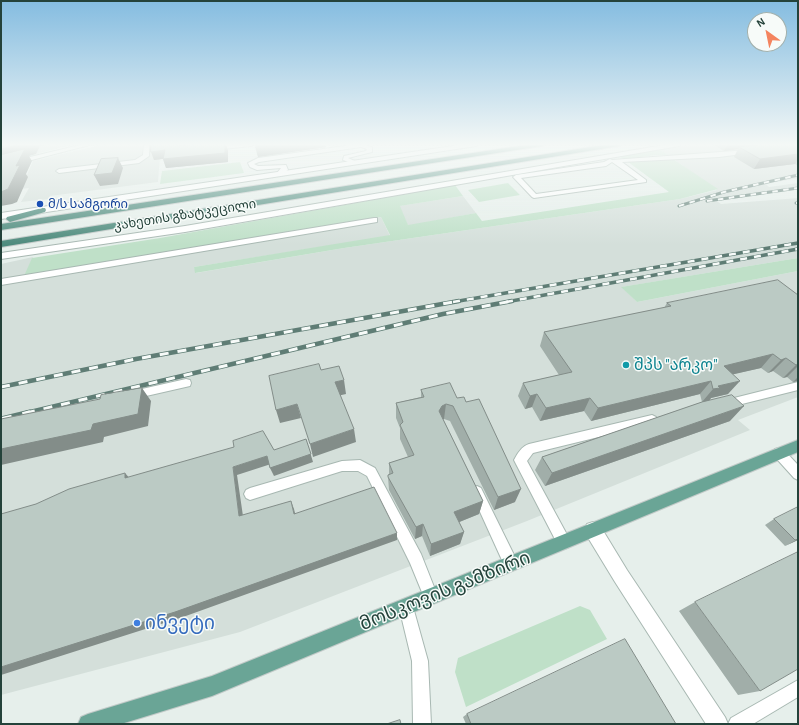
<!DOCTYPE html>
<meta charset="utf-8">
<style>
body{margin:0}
#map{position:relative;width:799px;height:725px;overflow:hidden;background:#e6efeb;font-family:"Alegreya Sans",sans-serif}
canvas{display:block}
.frame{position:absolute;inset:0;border:2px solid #24423a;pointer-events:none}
.north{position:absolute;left:747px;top:12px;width:40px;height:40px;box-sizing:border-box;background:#f7fbf9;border:1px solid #a3b1ad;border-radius:50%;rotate:327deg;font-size:11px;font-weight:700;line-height:16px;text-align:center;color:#24423a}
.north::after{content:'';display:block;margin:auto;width:14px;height:18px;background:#f4845f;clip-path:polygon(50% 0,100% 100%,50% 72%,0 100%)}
</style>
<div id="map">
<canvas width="799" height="725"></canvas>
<div class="frame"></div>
<div class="north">N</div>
</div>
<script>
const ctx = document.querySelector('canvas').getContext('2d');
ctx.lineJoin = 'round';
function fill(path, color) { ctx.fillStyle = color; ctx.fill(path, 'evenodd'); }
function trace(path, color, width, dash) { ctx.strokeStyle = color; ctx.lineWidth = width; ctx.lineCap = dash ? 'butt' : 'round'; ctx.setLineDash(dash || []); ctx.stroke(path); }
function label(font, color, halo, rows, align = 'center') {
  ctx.font = font + ' "Alegreya Sans","Noto Sans Georgian",sans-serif'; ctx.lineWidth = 3; ctx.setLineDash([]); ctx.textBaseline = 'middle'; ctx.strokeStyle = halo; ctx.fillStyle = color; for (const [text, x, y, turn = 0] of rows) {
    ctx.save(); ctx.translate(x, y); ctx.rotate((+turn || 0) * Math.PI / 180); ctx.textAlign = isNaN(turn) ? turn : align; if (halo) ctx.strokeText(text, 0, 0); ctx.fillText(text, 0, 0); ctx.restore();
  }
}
fill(new Path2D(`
 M1 144H75L1 163Z
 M104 144H161L158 182 50 196 49 199 21 202 29 188 21 189 33 161Z
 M693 144H798V178L766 184 769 187 798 183V189L717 201 721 204 798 198V258L622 287 637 302 798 271V397L738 420 750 430 527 521 240 632 1 695V264L33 257 25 276 381 217 390 236 194 267 196 273 344 248 680 199 717 190 659 149Z
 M463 196 476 213 408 226 399 206Z`), '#d4dfda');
fill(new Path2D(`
 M659 149 668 155H655L625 160 620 157 607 159Z
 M658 159H673L718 189 680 199 344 248 195 273 194 267 390 235 381 217 24 276 32 258 160 238 455 185 463 196 400 206 408 225 476 213 482 221 669 192 628 162Z
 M240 162 244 173 160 184 162 171Z
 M508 183 520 195 479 202 468 190Z
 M798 258V271L637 302 621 287Z
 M580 606 590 610 607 639 466 707 455 672 458 658Z`), '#bfe0c8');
const service = new Path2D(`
 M144 144H149V156L139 163 59 173 56 171 59 169 135 160 143 155Z
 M240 144H254L251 146 214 150 211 148 214 146Z
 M359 144 372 147V152L348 158 357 162 354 164 343 160 344 156 366 151 367 149 361 147 259 162 254 164 258 166 286 165 288 170 280 175 277 173 281 168 257 170 250 167 248 163 258 158Z
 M748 150 751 152 750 153 719 157 622 162 646 180V182L534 198 532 197 513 177 516 175 604 162 610 159 612 160ZM612 162 638 180 536 194 521 178 606 166Z
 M374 218H377V222L1 285V279Z
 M186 379 190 380 191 383 190 386 133 399 129 398 128 395 129 392 133 391Z
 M798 382V390L726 408 722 407 721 404 722 401Z
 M652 415 656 417 658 420 656 423 533 453 527 461 571 542 569 547 564 549 559 547 516 464 514 460C517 454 522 446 529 444Z
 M779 448 783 449 798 465V480L794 478 775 457 773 453 775 449Z
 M360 460 375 468 421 554 438 597 436 602 431 604 426 602 410 563 367 476 358 471H342L250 500 246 498 244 494 246 490 250 488 342 461Z
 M477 486 481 488 516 559 518 564 516 569 511 571 506 569 471 492 473 488Z
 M406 600 411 602 413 607 428 661 431 724H413L412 661 399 607 401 602Z
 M798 680V697L753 724H728L731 718Z`);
const minor = new Path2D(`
 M593 522 599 524 627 570 725 717 728 724H706L615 582 587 536 585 530 587 524Z`);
const tertiary = new Path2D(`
 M84 144H93L1 168V164Z
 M466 144H479L476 146 1 219V213Z
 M670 144H682L679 146 185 232 1 259V253L185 226Z`);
const primary = new Path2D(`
 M798 440V452L212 696 121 724H78L81 717 88 714 212 676Z`);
const trunk = new Path2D(`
 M532 144H545L542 146 1 230V224Z
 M609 144H622L619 146 1 247V241Z
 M42 208H45L46 210 45 212 10 222 6 219 7 217Z`);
trace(service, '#a8b8b2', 2);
trace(minor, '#a8b8b2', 2);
trace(tertiary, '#a8b8b2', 2);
trace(primary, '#c2cac8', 2);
trace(trunk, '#c2cac8', 2);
fill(service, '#fff');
fill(minor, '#fff');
fill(tertiary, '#fff');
fill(primary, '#6aa596');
fill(trunk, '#4c8a7c');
const railFar3 = new Path2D(`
 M707 201 798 188
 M796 203H798
 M679 206 724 192 798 175`);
const railFar2 = new Path2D(`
 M453 302 798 243
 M506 302 798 249`);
const railFar1 = new Path2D(`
 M1 387 136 359 459 301
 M26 413 443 314 512 301`);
const rail = new Path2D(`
 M1 419 30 412`);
trace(railFar3, '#5f7d75', 3);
trace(railFar2, '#5f7d75', 3.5);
trace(railFar1, '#5f7d75', 4.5);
trace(rail, '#5f7d75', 5);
trace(railFar3, '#f7fbf9', 2, [5.5]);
trace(railFar2, '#f7fbf9', 2.5, [7]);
trace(railFar1, '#f7fbf9', 3, [9]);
trace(rail, '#f7fbf9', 3.5, [11]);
fill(new Path2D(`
 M151 144H227H226L228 151V162L166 168 163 159 154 160Z
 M254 144H325L326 147 258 157Z
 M714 144H798V166L795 164 754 169 734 157 738 149 724 151 714 145Z
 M798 295V381L793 382 787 377 783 378 773 371 768 373 761 368 733 374 728 394 711 398 709 401 730 421 545 486 535 470 542 457 702 402 700 394 591 421 584 411 540 421 532 407 525 409 518 396 523 383 559 375 540 346 544 332 664 308 667 303Z
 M421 390 457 398 466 402 515 502 494 510 450 421 444 419H443L483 501 479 514 459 522 464 532 460 544 430 556 422 536 415 539 389 490 388 477 389 474V463L408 457 400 439V428L396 418V403L421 397Z
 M774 519 798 540 785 546 765 525Z
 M695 602 760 691 738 695 679 611Z
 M467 714 676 724H466L463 717Z`), '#a1aea9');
fill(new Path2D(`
 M23 144H52L40 146 36 154 29 156 32 161 26 174 28 177 17 202 12 204 1 206V149Z
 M226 144 228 151V162L166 168 163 159Z
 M255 144H325L326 147 258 157Z
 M728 144H793L739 147 738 149 724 151Z
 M165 150 169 158 154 160 151 152Z
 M798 154V159L795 164 754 169 760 159Z
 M118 158 123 168 118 184 100 186 94 175Z
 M773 354 761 368 713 379 724 366Z
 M786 358 773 371 768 373 781 360Z
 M798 364V366L787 377 783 378 796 365Z
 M798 377V381L793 382Z
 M344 380 346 394 337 396 335 382Z
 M711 381 700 394 591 421 598 408Z
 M740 381 728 394 711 398 709 401 702 402 713 389 718 386Z
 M142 388 151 401 148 426 104 437 103 442 1 465V449L93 424Z
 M537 394 532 407 525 409 530 396Z
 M590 398 584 411 540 421 546 408Z
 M297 404 301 418 280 423 276 410Z
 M446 404 444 419 440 421 439 411 442 406Z
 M744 406 730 421 545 486 552 473Z
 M354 429 356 442 313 457 310 444Z
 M306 439 313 462 274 476 270 468Z
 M267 456 271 464 237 475 244 523 239 516 233 467Z
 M125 473 132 481 125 478Z
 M521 489 515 502 494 510 498 497Z
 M291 501 294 509 297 521 294 514Z
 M483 501 479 514 452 525 454 512Z
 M423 524 422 536 415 539 416 527Z
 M464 532 460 544 430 556 431 544Z
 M397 533V540L183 617 1 675V667Z
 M798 539V540L785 546Z`), '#838d89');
const building = new Path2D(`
 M1 144H23L1 149Z
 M151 144H178L180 145 202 144H225V153L163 159 165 150 151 152Z
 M765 144H798V154L760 159 739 147Z
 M25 149 16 166 20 165 8 189 1 192V155Z
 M118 158 112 173 94 175 101 159Z
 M778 280 798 295V364L796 365 786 358 781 360 773 354 724 366 740 381 718 386 720 388 713 389 711 381 598 408 590 398 546 408 537 394 530 396 523 383 572 372 544 332 671 306 667 303Z
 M319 364 321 370 339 366 344 380 335 382 354 429 310 444 297 404 276 410 269 376Z
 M450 383 457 398 464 397 466 402 479 399 521 489 498 497 453 406 446 404 442 406 439 411 483 501 454 512 464 532 431 544 423 524 416 527 388 477V475L393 473 389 463 414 455 400 425 403 422 396 403 424 397 421 390Z
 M142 388 138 414 93 424 91 430 1 449V419L100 399 101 395Z
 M732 395 744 406 552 473 542 457 702 402Z
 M263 431 274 450 306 439 311 454 270 468 267 456 233 467 239 516 291 501 294 514 374 487 397 533 175 612 1 667V514L36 504 69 489 125 473V478L234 447 233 441Z
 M798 507V539L795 540 774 519Z
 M798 552V669L760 691 695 602Z
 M625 639 676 724H471L467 714Z
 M400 720 401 724H387Z`);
fill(building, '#bbcac4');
trace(building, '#838d89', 1);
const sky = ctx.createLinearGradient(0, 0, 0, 245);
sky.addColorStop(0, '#84bce0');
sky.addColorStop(0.59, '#f4f8f6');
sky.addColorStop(1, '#f4f8f600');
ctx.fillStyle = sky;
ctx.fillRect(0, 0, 799, 245);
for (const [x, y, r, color] of [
 [40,204,4,"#1a4fb4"],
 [626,365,4,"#0f9aa8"],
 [137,623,4,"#3f7fe0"]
]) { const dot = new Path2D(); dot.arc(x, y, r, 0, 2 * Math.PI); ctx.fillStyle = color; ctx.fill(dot); trace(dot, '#f7fbf9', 1.5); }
label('13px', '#164399', '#f7fbf9', [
 ["მ/ს სამგორი",48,204]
], 'left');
label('13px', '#24423a', '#f7fbf9', [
 ["კახეთის გზატკეცილი",185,215,-9]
]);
label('16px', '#0d838f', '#f7fbf9', [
 ["შპს \"არკო\"",634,365]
], 'left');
label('19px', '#24423a', '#f7fbf9', [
 ["მოსკოვის გამზირი",445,591,-22]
]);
label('19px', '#366cbe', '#f7fbf9', [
 ["ინვეტი",145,623]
], 'left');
</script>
